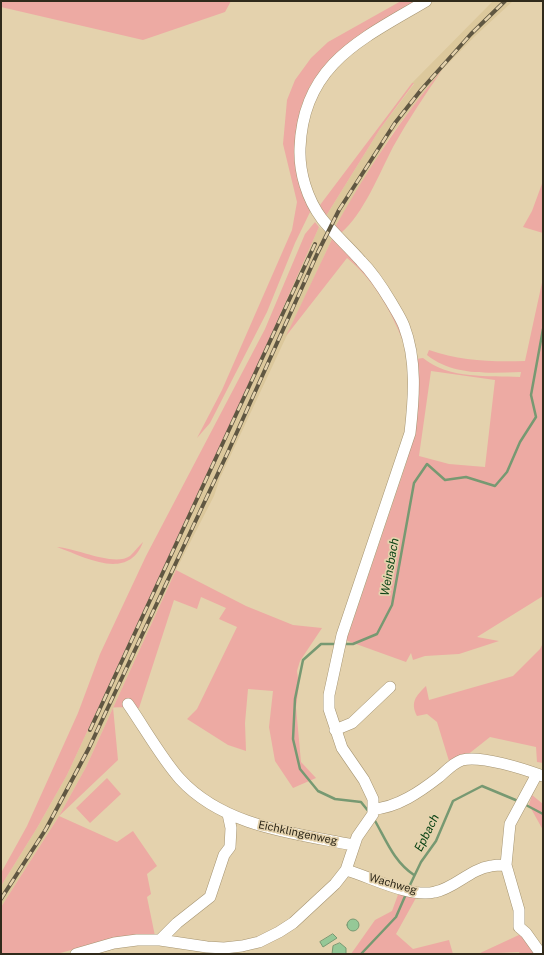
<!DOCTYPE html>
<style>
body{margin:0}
#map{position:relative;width:544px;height:955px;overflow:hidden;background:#e4d2ad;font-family:"Public Sans",sans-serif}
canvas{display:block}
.frame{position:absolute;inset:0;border:2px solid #302a1b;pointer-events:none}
</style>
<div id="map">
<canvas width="544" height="955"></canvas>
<div class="frame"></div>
</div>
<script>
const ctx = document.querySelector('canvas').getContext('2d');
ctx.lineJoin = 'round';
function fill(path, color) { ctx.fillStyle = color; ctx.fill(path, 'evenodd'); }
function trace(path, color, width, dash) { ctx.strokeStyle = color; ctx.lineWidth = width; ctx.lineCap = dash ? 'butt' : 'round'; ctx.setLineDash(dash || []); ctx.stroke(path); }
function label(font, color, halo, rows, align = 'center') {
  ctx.font = font + ' "Public Sans",sans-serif'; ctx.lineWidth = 3.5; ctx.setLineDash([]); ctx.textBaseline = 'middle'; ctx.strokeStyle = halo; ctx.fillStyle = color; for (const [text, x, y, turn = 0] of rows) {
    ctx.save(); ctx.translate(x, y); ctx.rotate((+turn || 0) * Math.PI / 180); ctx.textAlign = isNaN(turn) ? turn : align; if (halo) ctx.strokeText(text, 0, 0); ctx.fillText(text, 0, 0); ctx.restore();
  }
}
fill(new Path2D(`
 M493 1H513L474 37 441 71 393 132 335 227 326 216 380 129 414 84 412 83Z
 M319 227 333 237 220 478 214 496 176 570 86 767 59 816 1 907V886L37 828 67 775 267 344Z`), '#dcc89c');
fill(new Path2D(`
 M1 1H231L225 12 143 40 1 7Z
 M401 1H418L323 69 310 86 301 107 297 130 295 154 311 210 295 243 267 312 210 423 197 438 222 390 292 230 297 202 283 144 287 100 295 80 311 58 328 42Z
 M442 70C425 95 408 120 393 147 379 174 364 213 341 233L335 227C367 171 401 118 442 70Z
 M412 83H414L380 129 326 216 320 205Z
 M543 181V233L523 227 532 211Z
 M315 222 319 227 267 344 67 775 37 828 1 886V873L27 826 78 713 100 654 146 556 265 329 305 234Z
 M333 237C374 281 407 318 409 381 407 368 407 351 402 339 391 310 371 277 347 258L286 336Z
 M543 278V596L477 637 499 641 459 654 425 656 413 660 411 653 406 662 345 640 349 633 407 461 412 439 416 359 423 358C450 380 488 375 520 377L521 372C489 373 453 376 427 355L429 350C460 361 491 362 525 361ZM431 371 495 380 485 467 449 464 419 456Z
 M143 542C128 582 85 557 57 547 76 548 114 567 130 556 134 552 139 546 143 542Z
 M176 570 246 606 293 625 322 628 300 661 297 671 299 685 296 707 301 762 316 778 293 788 275 761 269 727 273 691 248 689 245 723 246 751 228 745 187 719 197 709 237 627 219 619 226 608 201 597 197 609 174 600 139 708 113 707 118 760 59 816 117 842 133 831 157 866 147 874 151 894 147 897 155 936 110 939 57 954H1V907L59 816 86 767Z
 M543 643V763L537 762 536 747 490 737 466 756 449 761 437 722 427 714 417 716C410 702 416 696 426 686L429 700 513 676 540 649Z
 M107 778 121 794 90 823 76 808Z
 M532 795 543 804V830L529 805Z
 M399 892 417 896 396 934 413 949 449 940 453 954H351L375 920 392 911Z
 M521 934 536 954H520L519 952 478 954Z`), '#edaaa3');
const water = new Path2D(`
 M347 925a6 6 0 1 1 12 0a6 6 0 1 1-12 0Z
 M333 934 337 938 323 947 320 942Z
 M340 943 346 948V954H332L333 946Z`);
fill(water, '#95c897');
trace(water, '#779972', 1);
trace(new Path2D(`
 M336 644H321L303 660 295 699 293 739 300 769 318 791 335 799 361 802 369 812
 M343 644H353L377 634 392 605 414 483 427 464 445 480 466 477 495 486 507 472 520 442 536 417 531 395 543 329
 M524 804 543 814
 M374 819C386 840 394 862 414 875
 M409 887 421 862 436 841 453 801 482 786 518 801
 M361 954 396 917 406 894`), '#779972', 2.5);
const minor = new Path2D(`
 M128 704C144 727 162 759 180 779 224 827 294 833 353 845
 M335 730 352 723 390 687
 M373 809C397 808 421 791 439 777 446 771 453 763 462 760 481 755 524 769 543 776
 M506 865 510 824 537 774
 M346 870C371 877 409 898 435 892 455 888 470 869 491 866 495 865 501 865 506 865L519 910V927L526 933 541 954
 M160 940 177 923 210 897 224 855 230 847 231 828 228 814
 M76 954 114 943 137 940H160L207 947 224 948 242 946 259 942 279 932 293 923 335 884 346 870 357 837 373 814V799L364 780 342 748 329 709V695L342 635 410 433C414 398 417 360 404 326 401 318 395 309 391 302 382 287 373 273 361 261 348 246 334 234 322 219 307 199 299 172 300 148 303 64 362 39 426 1`);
trace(minor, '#a59471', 12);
trace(minor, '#fff', 11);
const rail = new Path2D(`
 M90 730 315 244
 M1 899 46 829 89 748 228 452 318 252 339 210 395 123 421 90 471 34 505 1`);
trace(rail, '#605742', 4);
trace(rail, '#e4d2ad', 2.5, [8]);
label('11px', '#302a1b', '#e4d2ad', [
 ["Eichklingenweg",298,833,12],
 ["Wachweg",393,884,16]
]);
label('italic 12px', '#0b4315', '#e4d2ad', [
 ["Weinsbach",390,567,-80],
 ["Epbach",427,833,-63]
]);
</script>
